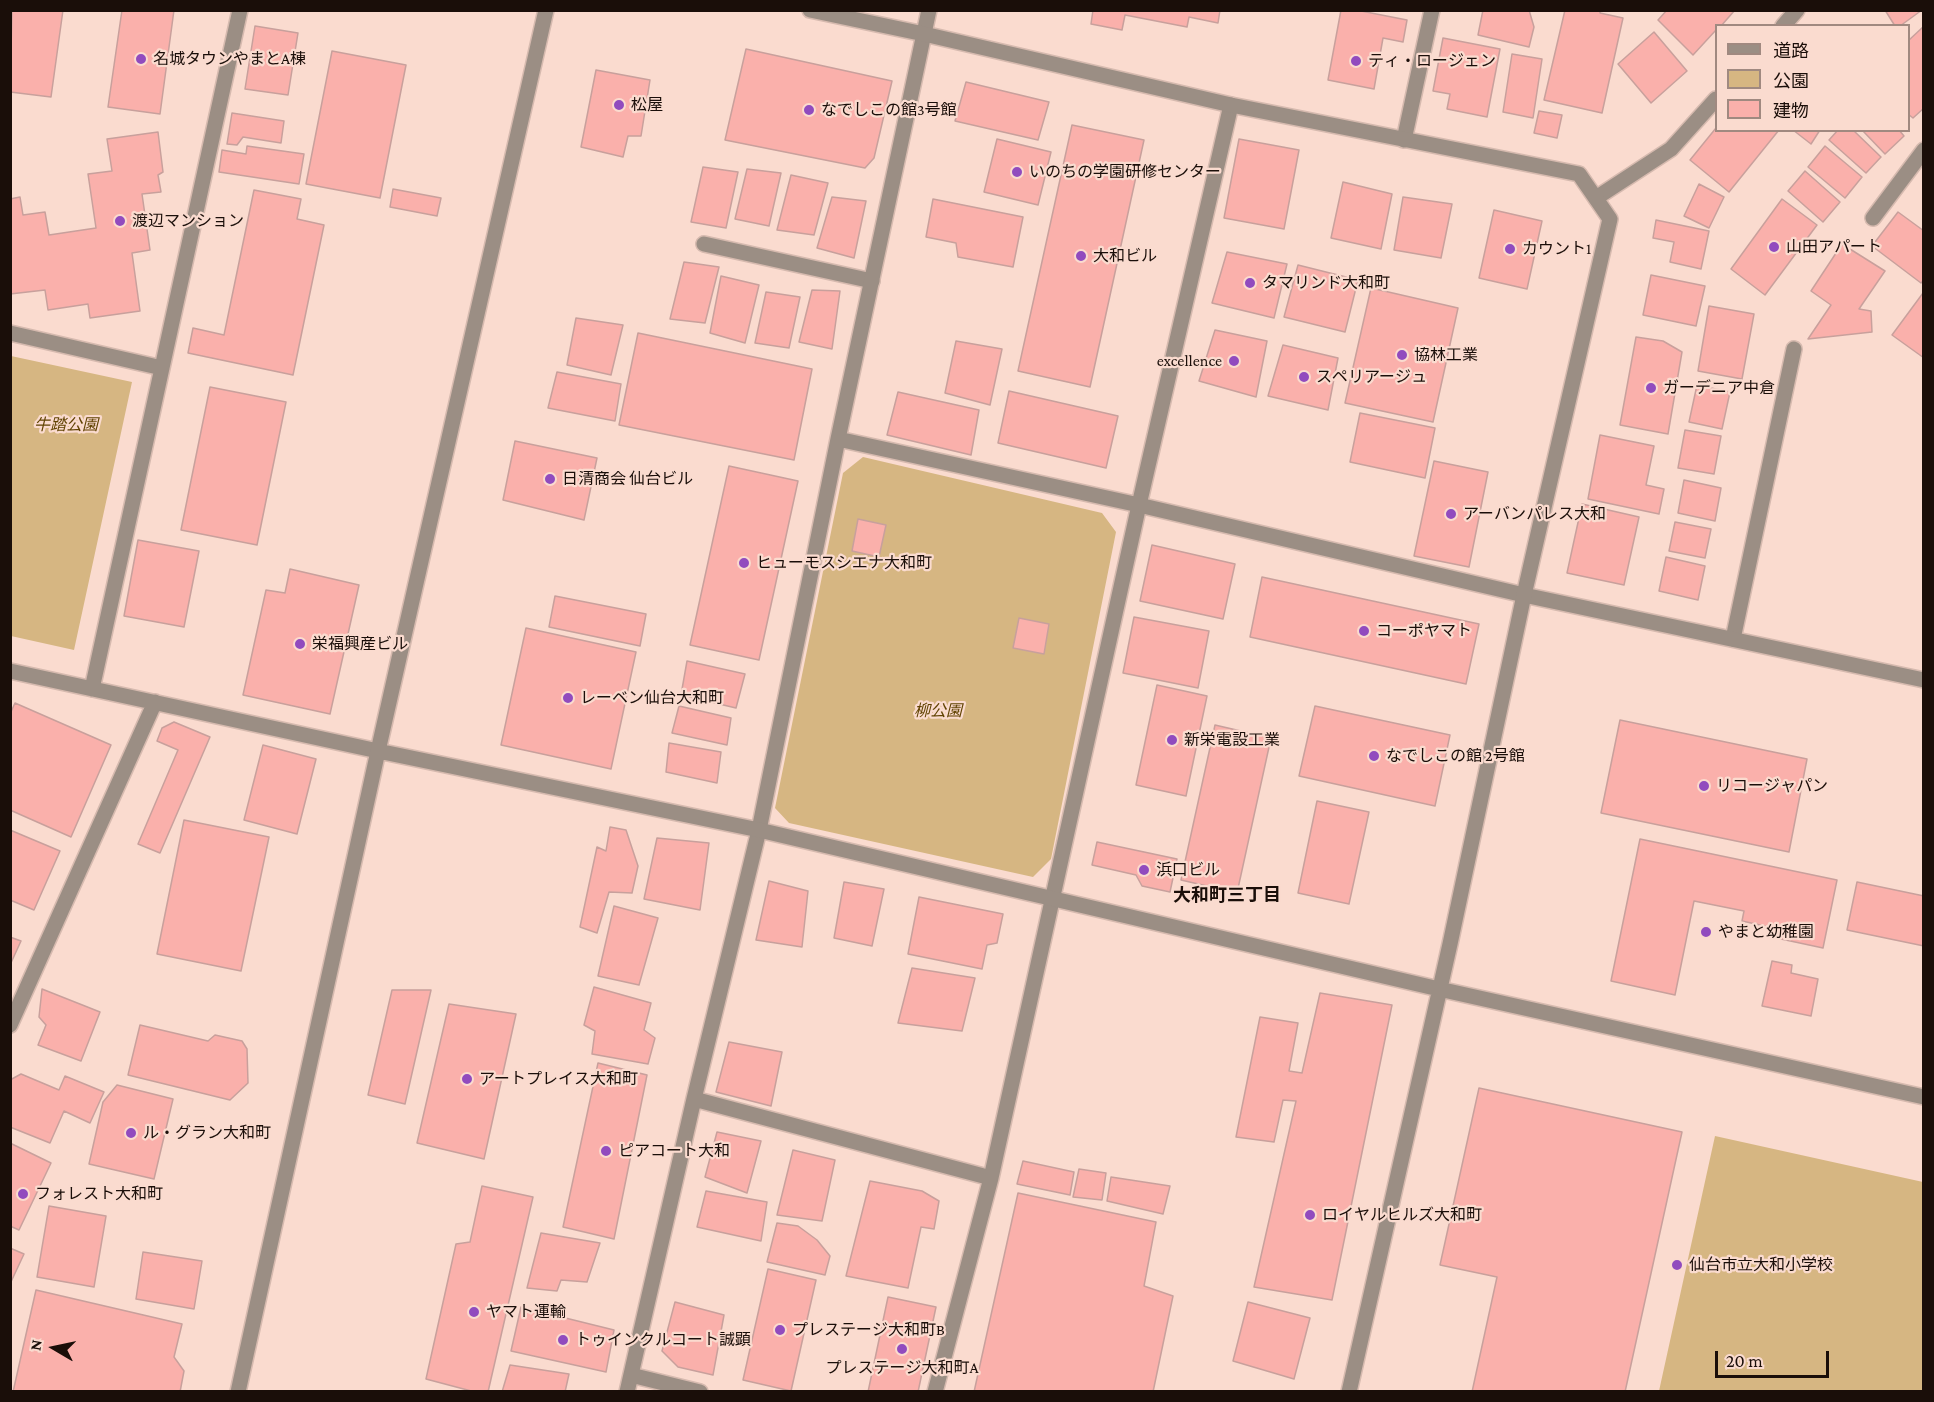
<!DOCTYPE html>
<meta charset="utf-8">
<style>
body{margin:0}
#map{position:relative;width:1934px;height:1402px;overflow:hidden;background:#fadbcf;font-family:"Crimson Pro","Noto Sans JP",serif}
canvas{display:block}
.frame{position:absolute;inset:0;border:12px solid #1a0e09;pointer-events:none}
.legend{position:absolute;left:1715px;top:24px;width:195px;height:108px;box-sizing:border-box;background:#fadbcf;border:2px solid #a08980;margin:0;padding:8px 10px;list-style:none;font-size:18px;color:#1a0e09}
.legend li{display:flex;align-items:center;gap:12px;height:30px}
.legend b{width:30px;border:2px solid #a08980}
.north{position:absolute;left:24px;top:1318px;width:60px;height:60px;-webkit-text-stroke:4px #fadbcf;paint-order:stroke;rotate:279deg;font-size:16px;font-weight:700;line-height:24px;text-align:center;color:#1a0e09}
.north::after{content:'';display:block;margin:auto;width:21px;height:27px;background:#1a0e09;clip-path:polygon(50% 0,100% 100%,50% 72%,0 100%)}
.scale{position:absolute;left:1715px;top:1351px;width:114px;height:27px;box-sizing:border-box;border:3px solid #1a0e09;border-top:0;padding-left:8px;font-size:18px;line-height:21px;white-space:nowrap;color:#1a0e09;-webkit-text-stroke:4px #fadbcf;paint-order:stroke}
</style>
<div id="map">
<canvas width="1934" height="1402"></canvas>
<div class="frame"></div>
<ul class="legend">
<li><b style="height:8px;background:#9b8e84"></b>道路</li>
<li><b style="height:16px;background:#d6b682"></b>公園</li>
<li><b style="height:16px;background:#fab0ab"></b>建物</li>
</ul>
<div class="north">N</div>
<div class="scale">20 m</div>
</div>
<script>
const ctx = document.querySelector('canvas').getContext('2d');
ctx.lineJoin = 'round';
function fill(path, color) { ctx.fillStyle = color; ctx.fill(path, 'evenodd'); }
function trace(path, color, width, dash) { ctx.strokeStyle = color; ctx.lineWidth = width; ctx.lineCap = dash ? 'butt' : 'round'; ctx.setLineDash(dash || []); ctx.stroke(path); }
function label(font, color, halo, rows, align = 'center') {
  ctx.font = font + ' "Crimson Pro","Noto Sans JP",serif'; ctx.lineWidth = 4.5; ctx.setLineDash([]); ctx.textBaseline = 'middle'; ctx.strokeStyle = halo; ctx.fillStyle = color; for (const [text, x, y, turn = 0] of rows) {
    ctx.save(); ctx.translate(x, y); ctx.rotate((+turn || 0) * Math.PI / 180); ctx.textAlign = isNaN(turn) ? turn : align; if (halo) ctx.strokeText(text, 0, 0); ctx.fillText(text, 0, 0); ctx.restore();
  }
}
fill(new Path2D(`
 M11 356 132 382 74 650 11 636Z
 M863 457 1102 513 1116 532 1051 859 1033 877 789 823 775 808 843 473Z
 M1715 1136 1923 1182V1391H1659Z`), '#d6b682');
const building = new Path2D(`
 M12 10H63L51 97 10 92Z
 M122 10H174L160 114 108 107Z
 M1093 10H1220L1218 23 1189 17 1187 27 1125 15 1122 30 1091 24Z
 M1341 10H1356L1407 20 1403 42 1383 38 1374 89 1328 80Z
 M1483 10H1529L1534 27 1529 47 1478 35Z
 M1565 10H1600V13L1623 18 1602 113 1544 100Z
 M1667 10H1735L1721 26H1716V30L1693 55 1658 20Z
 M1885 10H1922L1900 26H1895Z
 M255 26 298 33 288 95 245 89Z
 M1924 26V108L1913 118 1908 114V41Z
 M1654 32 1687 71 1651 103 1618 64Z
 M1443 38 1500 49 1487 117 1447 109 1450 94 1433 91Z
 M746 49 892 81 874 158 865 168 725 140Z
 M332 51 406 65 380 198 306 184Z
 M1512 54 1542 59 1533 118 1503 112Z
 M596 70 650 80 641 136H628L623 157 581 147Z
 M966 82 1049 102 1038 140 955 121Z
 M1539 111 1562 115 1557 138 1534 133Z
 M232 113 284 121 281 143 243 137 237 145 227 144Z
 M1072 125 1144 140 1090 387 1018 371Z
 M1716 128V130H1779L1729 192 1690 160Z
 M1793 130H1820L1811 144Z
 M1838 130H1853L1881 157 1866 173 1829 140Z
 M1862 130H1899L1904 136 1885 154Z
 M158 132 163 172 158 175 161 192 142 194 150 250 132 253 140 311 90 318 88 304 48 310 45 290 10 294V199L20 197 23 215 45 212 49 235 96 228 88 174 112 171 107 139Z
 M997 139 1051 152 1038 205 984 192Z
 M1239 139 1299 150 1284 229 1224 218Z
 M247 146 304 154 299 184 219 172 222 150 246 154Z
 M1825 146 1862 177 1845 198 1808 167Z
 M703 167 738 172 726 228 691 222Z
 M747 169 781 173 769 226 735 219Z
 M1805 171 1840 202 1823 222 1788 191Z
 M791 175 828 183 814 235 777 230Z
 M1343 182 1392 194 1381 249 1331 238Z
 M1699 184 1724 197 1709 228 1684 216Z
 M393 189 441 198 437 216 390 207Z
 M254 190 301 199 297 219 324 225 293 375 188 353 193 328 224 335Z
 M832 197 866 201 854 258 817 248Z
 M1403 197 1452 204 1441 258 1394 250Z
 M933 199 1023 217 1013 267 958 257 956 243 926 237Z
 M1782 199 1817 225 1765 295 1731 269Z
 M1494 210 1542 221 1527 289 1479 278Z
 M1898 212 1924 231V280L1921 283 1872 246Z
 M1656 220 1709 231 1701 269 1670 262 1674 242 1653 238Z
 M1842 244 1885 271 1859 309 1871 311 1872 332 1808 339 1831 305 1811 291Z
 M1227 252 1287 264 1274 318 1212 303Z
 M684 262 719 267 705 323 670 319Z
 M1298 265 1358 280 1345 332 1284 317Z
 M1651 275 1705 286 1696 326 1643 315Z
 M721 276 759 285 745 343 710 333Z
 M1371 288 1458 308 1433 422 1345 403Z
 M812 290 840 291 832 349 799 342Z
 M766 292 800 297 789 348 755 343Z
 M1923 293H1924V358L1892 335Z
 M1709 306 1754 314 1742 379 1698 371Z
 M576 318 623 325 611 375 567 365Z
 M1215 330 1267 341 1256 397 1199 381Z
 M638 333 812 369 794 460 619 425Z
 M1636 337 1663 341 1682 352 1668 434 1620 425Z
 M956 341 1002 349 990 405 945 393Z
 M1283 345 1338 358 1328 410 1268 396Z
 M557 372 621 384 615 421 548 408Z
 M1697 385 1730 392 1722 429 1689 422Z
 M210 387 286 402 257 545 181 530Z
 M1009 391 1118 416 1106 468 998 443Z
 M898 392 979 410 971 455 887 435Z
 M1360 413 1435 428 1425 478 1350 462Z
 M1685 430 1721 436 1714 474 1678 468Z
 M1600 435 1654 446 1646 485 1664 489 1659 514 1588 499Z
 M515 441 597 458 584 520 503 500Z
 M1434 461 1488 472 1469 567 1414 556Z
 M729 466 798 481 759 660 690 645Z
 M1684 480 1721 488 1715 521 1678 513Z
 M1582 504 1639 517 1624 585 1567 573Z
 M858 519 886 525 879 557 852 551Z
 M1675 522 1711 529 1705 558 1669 551Z
 M138 540 199 551 184 627 124 616Z
 M1152 545 1235 564 1223 619 1140 601Z
 M1666 557 1705 566 1698 600 1659 591Z
 M290 569 359 585 330 714 243 695 266 590 285 593Z
 M1262 577 1479 624 1466 684 1250 637Z
 M555 596 646 614 640 646 549 627Z
 M1134 617 1209 631 1198 688 1123 673Z
 M1019 618 1049 624 1044 654 1013 648Z
 M526 628 636 652 611 769 501 745Z
 M687 661 745 674 736 708 681 695Z
 M1157 685 1207 696 1186 796 1136 785Z
 M15 703 111 745 71 837 10 810V714Z
 M679 706 731 718 727 745 672 733Z
 M1315 706 1450 735 1435 806 1299 776Z
 M1620 720 1807 759 1789 852 1601 813Z
 M174 722 210 737 160 853 138 844 178 750 157 741 162 728Z
 M1215 725 1271 738 1237 893 1181 880Z
 M669 743 721 752 717 783 666 772Z
 M263 745 316 759 297 834 244 820Z
 M1317 801 1369 812 1349 904 1298 893Z
 M184 820 269 837 241 971 157 954Z
 M610 827 626 830 638 866 632 893 609 892 597 933 580 927 597 847 606 851Z
 M10 830 60 851 34 910 10 900Z
 M657 838 709 843 700 910 644 899Z
 M1640 839 1837 880 1823 948 1767 936 1769 927 1742 921 1744 911 1694 901 1675 995 1611 981Z
 M1097 842 1177 859 1170 892 1142 886 1136 875 1092 865Z
 M769 881 808 891 802 947 756 940Z
 M844 882 884 889 872 946 834 938Z
 M1857 882 1924 896V946L1847 930Z
 M919 897 1003 914 997 943 987 945 982 969 908 954Z
 M614 906 658 918 639 985 598 976Z
 M10 937 21 941 10 965Z
 M1772 961 1792 965 1791 973 1818 979 1811 1016 1762 1006Z
 M912 968 975 978 962 1031 898 1023Z
 M594 987 651 1003 644 1030 655 1038 648 1064 592 1054 595 1031 584 1025Z
 M42 989 100 1012 81 1061 38 1045 46 1025 39 1017Z
 M392 990H431L405 1104 368 1095Z
 M1320 993 1392 1005 1332 1300 1254 1287 1296 1101 1283 1100 1274 1142 1236 1137 1260 1017 1298 1023 1289 1071 1302 1073Z
 M449 1004 516 1014 484 1159 417 1143Z
 M140 1025 208 1041 215 1035 242 1041 247 1049 248 1083 230 1100 128 1075Z
 M729 1042 782 1052 771 1106 716 1092Z
 M598 1063 647 1075 614 1239 563 1227Z
 M21 1074 59 1090 65 1076 104 1092 90 1123 64 1111 50 1143 10 1127V1080Z
 M117 1085 173 1099 154 1179 89 1164 103 1102Z
 M1479 1088 1682 1132 1625 1392H1472L1497 1277 1440 1265Z
 M717 1132 761 1141 747 1193 705 1177Z
 M10 1143 51 1163 19 1230 10 1226Z
 M793 1150 835 1160 822 1221 777 1215Z
 M1023 1161 1074 1172 1070 1195 1017 1184Z
 M1079 1169 1106 1173 1102 1200 1073 1197Z
 M1111 1177 1170 1186 1163 1214 1107 1201Z
 M870 1181 922 1191 939 1201 934 1229 921 1227 908 1288 846 1276Z
 M482 1186 533 1197 488 1392H475L426 1379 456 1244 470 1242Z
 M706 1191 767 1202 761 1241 697 1227Z
 M1018 1193 1156 1222 1144 1286 1173 1296 1153 1392H974Z
 M49 1206 106 1216 94 1287 37 1277Z
 M777 1223 798 1226 817 1240 830 1256 825 1275 767 1262Z
 M541 1233 600 1243 587 1282 561 1280 557 1291 527 1288Z
 M10 1248 24 1254 10 1284Z
 M143 1252 202 1261 194 1309 136 1299Z
 M768 1269 816 1280 791 1391 743 1380Z
 M36 1290 182 1324 174 1357 184 1371 180 1392H13Z
 M888 1297 936 1307 918 1392H868Z
 M675 1302 724 1315 713 1375 678 1367 662 1351Z
 M1248 1302 1310 1318 1294 1379 1233 1361Z
 M521 1307 614 1330 606 1372 511 1351Z
 M510 1365 569 1374 565 1392H502Z`);
fill(building, '#fab0ab');
trace(building, '#c8a09c', 1.5);
const service = new Path2D(`
 M1873 218 1924 150
 M704 244 872 281
 M1733 639 1794 349`);
const minor = new Path2D(`
 M1783 26 1797 10
 M1404 140 1432 10
 M1596 198 1671 149 1716 99
 M10 333 162 368
 M838 439 1139 505 1524 595 1924 680
 M10 671 378 751
 M92 689 240 10
 M10 1025 155 702
 M694 1099 991 1178
 M631 1375 700 1392
 M627 1392 694 1099 759 830 838 439 929 10
 M935 1392 991 1178 1139 505 1231 105`);
const tertiary = new Path2D(`
 M810 10 924 34 1231 105 1579 174 1610 219 1524 595 1450 944 1349 1392
 M378 751 759 830 1439 989 1924 1097
 M238 1392 378 751 546 10`);
trace(service, '#d6baaf', 18);
trace(minor, '#d6baaf', 18);
trace(tertiary, '#d6baaf', 18);
trace(service, '#9b8e84', 15);
trace(minor, '#9b8e84', 15);
trace(tertiary, '#9b8e84', 15);
for (const [x, y, r, color] of [
 [141,59,6,"#914bbe"],
 [1356,61,6,"#914bbe"],
 [619,105,6,"#914bbe"],
 [809,110,6,"#914bbe"],
 [1017,172,6,"#914bbe"],
 [120,221,6,"#914bbe"],
 [1774,247,6,"#914bbe"],
 [1510,249,6,"#914bbe"],
 [1081,256,6,"#914bbe"],
 [1250,283,6,"#914bbe"],
 [1402,355,6,"#914bbe"],
 [1234,361,6,"#914bbe"],
 [1304,377,6,"#914bbe"],
 [1651,388,6,"#914bbe"],
 [550,479,6,"#914bbe"],
 [1451,514,6,"#914bbe"],
 [744,563,6,"#914bbe"],
 [1364,631,6,"#914bbe"],
 [300,644,6,"#914bbe"],
 [568,698,6,"#914bbe"],
 [1172,740,6,"#914bbe"],
 [1374,756,6,"#914bbe"],
 [1704,786,6,"#914bbe"],
 [1144,870,6,"#914bbe"],
 [1706,932,6,"#914bbe"],
 [467,1079,6,"#914bbe"],
 [131,1133,6,"#914bbe"],
 [606,1151,6,"#914bbe"],
 [23,1194,6,"#914bbe"],
 [1310,1215,6,"#914bbe"],
 [1677,1265,6,"#914bbe"],
 [474,1312,6,"#914bbe"],
 [780,1330,6,"#914bbe"],
 [563,1340,6,"#914bbe"],
 [902,1349,6,"#914bbe"]
]) { const dot = new Path2D(); dot.arc(x, y, r, 0, 2 * Math.PI); ctx.fillStyle = color; ctx.fill(dot); trace(dot, '#fadbcf', 2); }
label('16px', '#1a0e09', '#fadbcf', [
 ["名城タウンやまとA棟",153,59],
 ["ティ・ロージェン",1368,61],
 ["松屋",631,105],
 ["なでしこの館3号館",821,110],
 ["いのちの学園研修センター",1029,172],
 ["渡辺マンション",132,221],
 ["山田アパート",1786,247],
 ["カウント1",1522,249],
 ["大和ビル",1093,256],
 ["タマリンド大和町",1262,283],
 ["協林工業",1414,355],
 ["excellence",1222,361,"right"],
 ["スペリアージュ",1316,377],
 ["ガーデニア中倉",1663,388],
 ["日清商会 仙台ビル",562,479],
 ["アーバンパレス大和",1463,514],
 ["ヒューモスシエナ大和町",756,563],
 ["コーポヤマト",1376,631],
 ["栄福興産ビル",312,644],
 ["レーベン仙台大和町",580,698],
 ["新栄電設工業",1184,740],
 ["なでしこの館 2号館",1386,756],
 ["リコージャパン",1716,786],
 ["浜口ビル",1156,870],
 ["やまと幼稚園",1718,932],
 ["アートプレイス大和町",479,1079],
 ["ル・グラン大和町",143,1133],
 ["ピアコート大和",618,1151],
 ["フォレスト大和町",35,1194],
 ["ロイヤルヒルズ大和町",1322,1215],
 ["仙台市立大和小学校",1689,1265],
 ["ヤマト運輸",486,1312],
 ["プレステージ大和町B",792,1330],
 ["トゥインクルコート誠顕",575,1340],
 ["プレステージ大和町A",902,1368,"center"]
], 'left');
label('italic 16px', '#614303', '#fadbcf', [
 ["牛踏公園",66,425],
 ["柳公園",938,711]
]);
label('bold 18px', '#1a0e09', '#fadbcf', [
 ["大和町三丁目",1227,895]
]);
</script>
